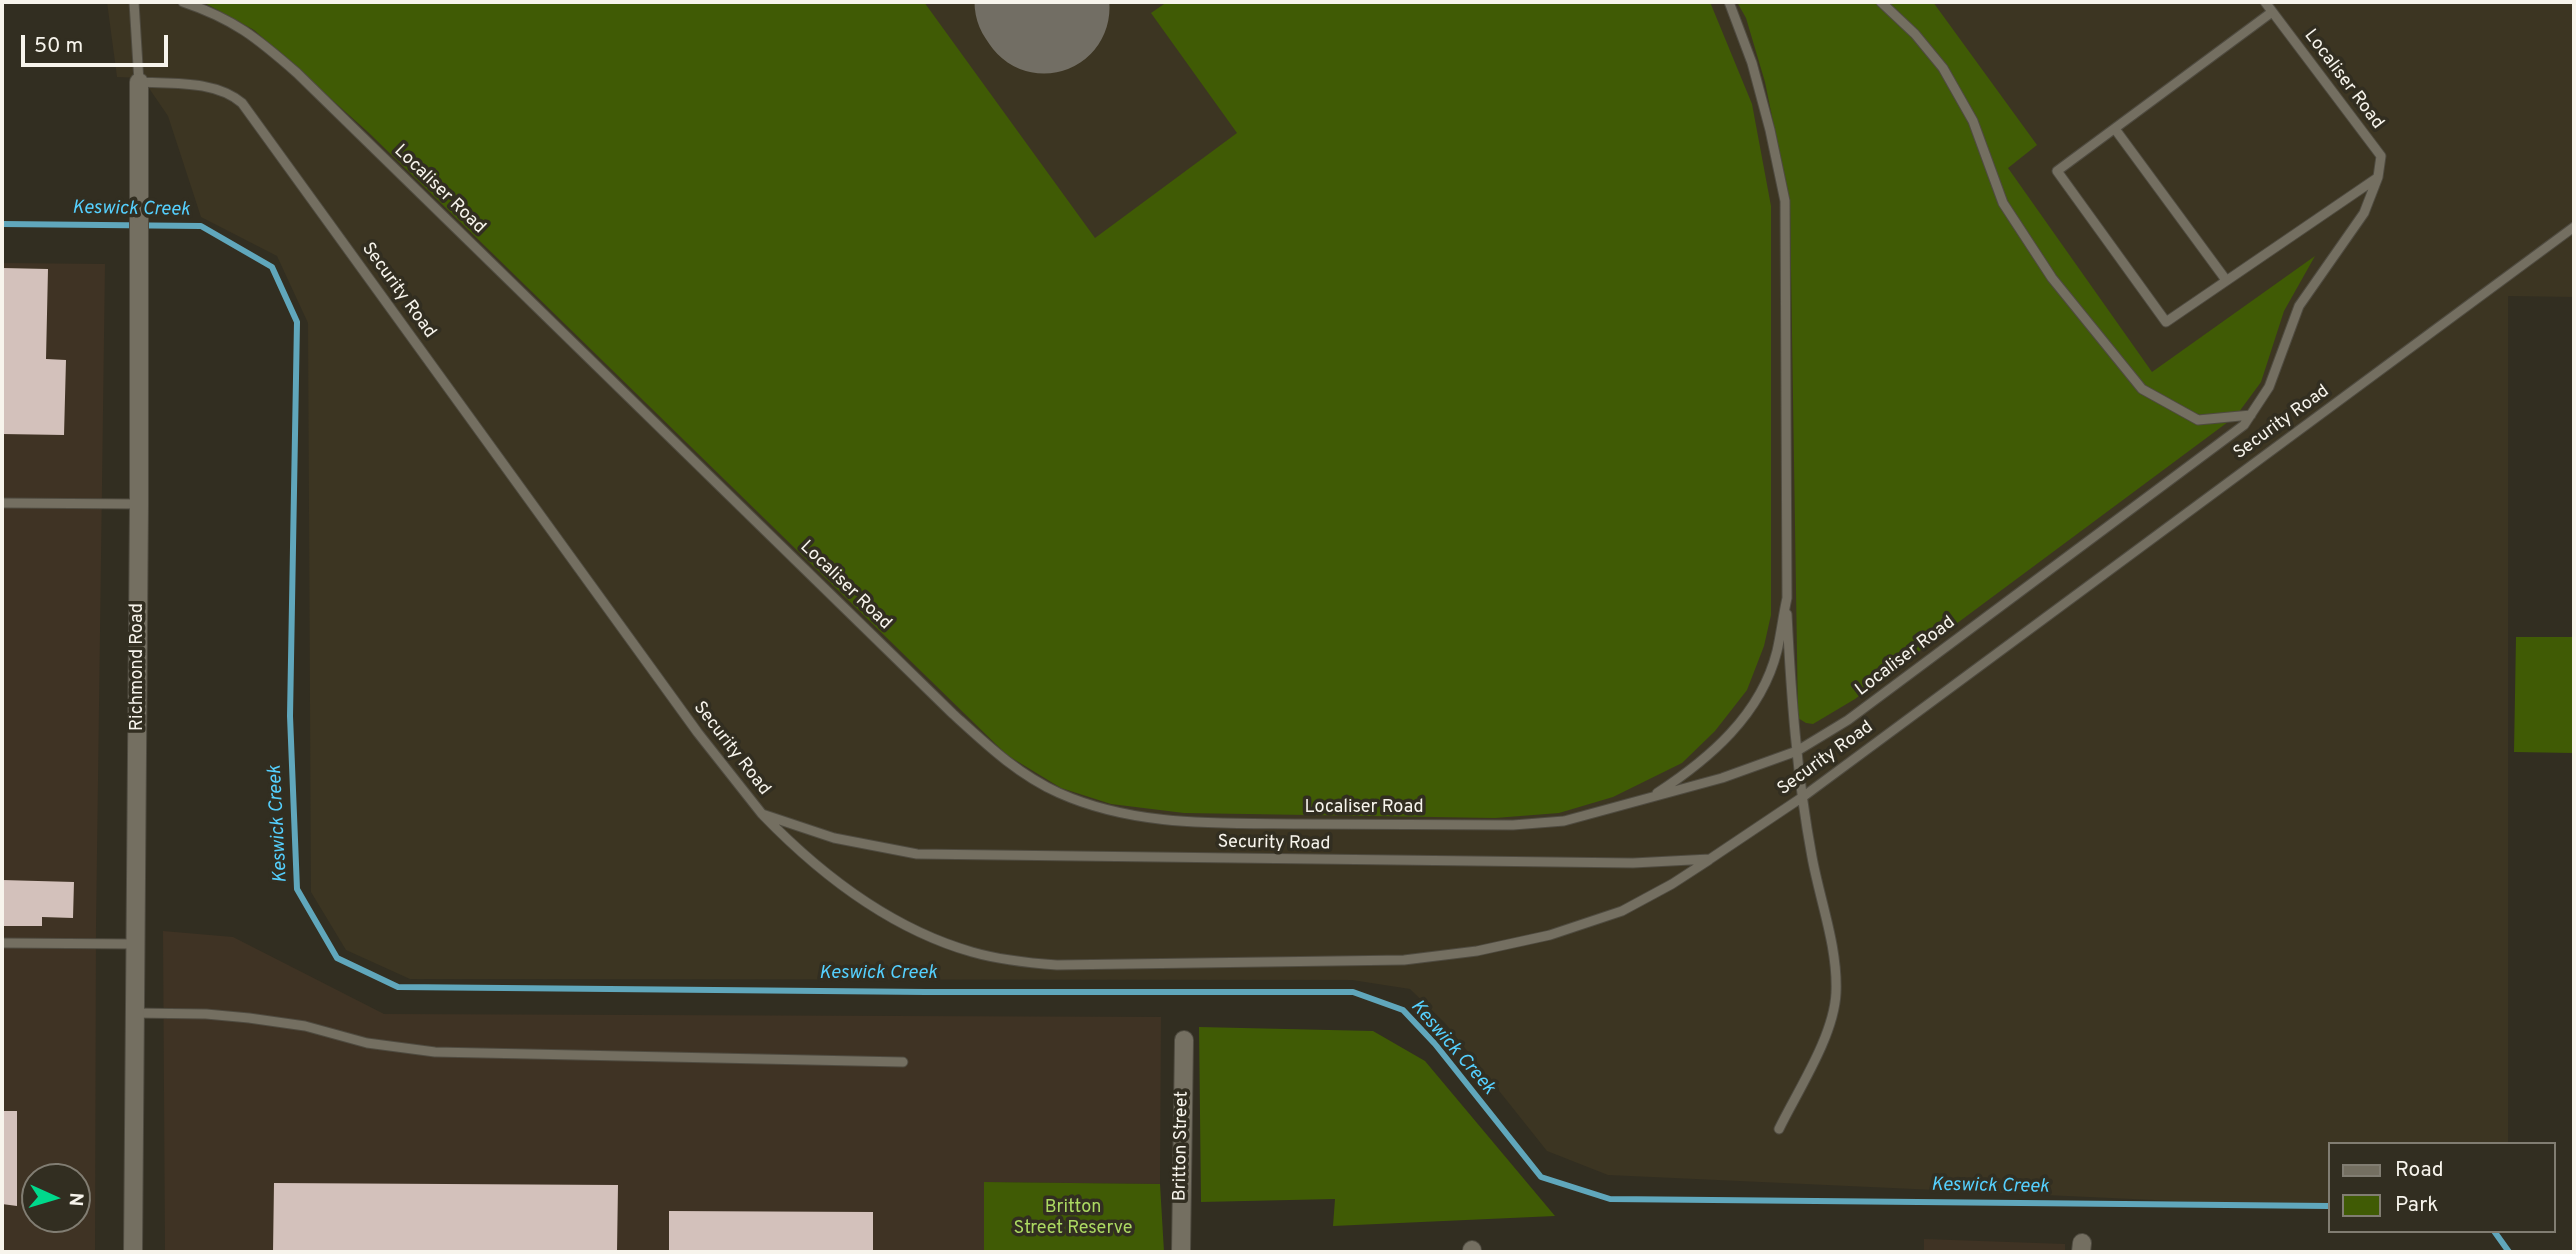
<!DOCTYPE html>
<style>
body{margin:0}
#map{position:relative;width:2576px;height:1254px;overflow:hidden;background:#322e21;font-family:Overpass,sans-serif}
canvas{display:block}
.frame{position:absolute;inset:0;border:4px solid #f7f4ec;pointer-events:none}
.legend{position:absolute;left:2328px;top:1142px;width:228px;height:91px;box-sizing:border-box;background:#322e21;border:2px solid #817d72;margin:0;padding:9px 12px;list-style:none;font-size:21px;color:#f7f4ec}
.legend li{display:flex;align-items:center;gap:14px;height:35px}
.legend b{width:35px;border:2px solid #817d72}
.north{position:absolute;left:21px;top:1163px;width:70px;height:70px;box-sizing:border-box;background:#322e21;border:2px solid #817d72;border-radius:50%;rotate:94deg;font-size:19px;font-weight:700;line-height:28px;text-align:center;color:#f7f4ec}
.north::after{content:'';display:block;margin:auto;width:24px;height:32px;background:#00d98c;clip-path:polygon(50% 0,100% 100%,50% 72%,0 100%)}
.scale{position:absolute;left:21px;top:35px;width:147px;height:32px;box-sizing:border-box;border:4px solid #f7f4ec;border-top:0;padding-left:9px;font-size:21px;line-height:24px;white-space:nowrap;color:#f7f4ec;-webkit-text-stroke:5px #322e21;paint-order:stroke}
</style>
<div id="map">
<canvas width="2576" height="1254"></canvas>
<div class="frame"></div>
<ul class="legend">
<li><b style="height:9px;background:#746f61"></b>Road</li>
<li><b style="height:19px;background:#405b05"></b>Park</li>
</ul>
<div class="north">N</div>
<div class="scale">50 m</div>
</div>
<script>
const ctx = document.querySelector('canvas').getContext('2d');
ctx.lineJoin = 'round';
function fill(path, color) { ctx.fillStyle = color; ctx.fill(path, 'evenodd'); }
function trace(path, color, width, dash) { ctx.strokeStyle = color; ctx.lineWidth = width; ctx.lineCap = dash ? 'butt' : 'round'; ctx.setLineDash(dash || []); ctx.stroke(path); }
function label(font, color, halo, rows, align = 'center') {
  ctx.font = font + ' Overpass,sans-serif'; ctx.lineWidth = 7; ctx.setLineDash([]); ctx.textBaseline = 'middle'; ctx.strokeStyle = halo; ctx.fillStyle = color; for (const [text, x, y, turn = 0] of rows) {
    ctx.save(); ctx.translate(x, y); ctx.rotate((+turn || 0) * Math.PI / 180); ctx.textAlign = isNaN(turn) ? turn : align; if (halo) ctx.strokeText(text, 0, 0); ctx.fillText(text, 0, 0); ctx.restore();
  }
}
fill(new Path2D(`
 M107 2H2574V297L2508 296V1144H2329V1208L1608 1175 1547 1151 1445 1023 1410 989 1352 980 410 979 346 950 311 892 308 323 277 256 201 217 168 116 142 78 117 77Z`), '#3c3522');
fill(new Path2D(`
 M2 263 105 264 96 927 95 1252H2ZM35 1177H77V1219H35Z
 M163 931 233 937 384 1014 1161 1017 1160 1184 985 1182 984 1252H165Z
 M1924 1239 2065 1244V1252H1924Z`), '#3f3324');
fill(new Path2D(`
 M203 2H924L1095 238 1237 133 1151 13 1167 2H1710L1752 104 1771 206V615L1764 646 1747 690 1715 731 1682 763 1613 797 1559 813 1495 818 1184 813 1111 804 1061 788 1007 755 368 132 254 30Z
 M1737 2H1933L2037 145 2008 168 2152 372 2315 256 2284 311 2261 382 2236 416 1855 699 1813 724 1806 723 1798 718 1790 205 1765 82 1746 18Z
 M2516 637H2574V753L2514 752Z
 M1199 1027 1373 1031 1425 1061 1555 1216 1333 1226 1335 1199 1201 1202Z
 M984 1182 1160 1184 1164 1252H984Z`), '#405b05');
trace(new Path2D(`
 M2 224 201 226 272 267 297 322 290 716 297 889 337 958 398 987 926 992H1353L1403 1010 1435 1044 1541 1177 1610 1199 2329 1206
 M2494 1231 2509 1252`), '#60a7bc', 6);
trace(new Path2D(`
 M1044 8 1053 2`), '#726e64', 52);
trace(new Path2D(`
 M1040 2 1044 8`), '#726e64', 131);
fill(new Path2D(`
 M2 268 48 269 46 359 66 360 64 435 2 434Z
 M2 880 74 882 73 918 42 917V926H2Z
 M2 1111H17V1206L2 1204Z
 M274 1183 618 1185 617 1252H273Z
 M669 1211 873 1212V1252H669Z`), '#d3c1bb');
const service = new Path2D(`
 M134 2 139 82C172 84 215 80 242 103L698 733 762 814 834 838 917 854 1633 863 1710 859 1804 796 2574 227
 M183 2C234 19 257 38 297 73L953 714C986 744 1017 774 1059 793 1135 827 1218 823 1300 824 1371 824 1442 825 1513 825L1564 821 1722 778 1797 751 1848 720 2244 425 2269 387 2299 306 2364 213 2378 177 2381 156 2265 2
 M1881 2 1915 34 1943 68 1973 121 2003 203 2052 278 2142 389 2198 420 2251 415
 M2272 12 2057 171 2166 322 2377 178
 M2115 129 2226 280
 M2 503 139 504
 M1657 793C1709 759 1761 715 1777 651 1781 634 1783 616 1787 598L1785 201 1770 130 1752 63 1729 2
 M763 815C820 874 892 929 972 952 1000 960 1028 963 1057 965L1404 960 1477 951 1550 935 1622 911 1672 884 1709 860
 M2 943 135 944
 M134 1013 206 1014 249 1018 305 1026 367 1043 435 1052 903 1062
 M1779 1129C1798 1090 1834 1036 1836 993 1838 947 1820 901 1812 857 1797 777 1791 695 1787 614`);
const minor = new Path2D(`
 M1472 1250V1252
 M133 1252 139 504V82
 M1181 1252 1184 1040
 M2081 1252 2082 1243`);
trace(service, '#4f4b40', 11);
trace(minor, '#4f4b40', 20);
trace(service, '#746f61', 9);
trace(minor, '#746f61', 18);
label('18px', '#f7f4ec', '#322e21', [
 ["Localiser Road",2343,80,53],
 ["Localiser Road",439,190,44],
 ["Security Road",398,291,54],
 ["Security Road",2282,423,-36],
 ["Localiser Road",845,586,44],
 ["Localiser Road",1906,657,-37],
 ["Richmond Road",138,667,-90],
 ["Security Road",731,749,52],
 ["Security Road",1826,759,-36],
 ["Localiser Road",1364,808],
 ["Security Road",1274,844,1],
 ["Britton Street",1182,1146,-89]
]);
label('18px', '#acda62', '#322e21', [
 ["Britton",1073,1208],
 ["Street Reserve",1073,1229]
]);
label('italic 19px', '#55d0fe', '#322e21', [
 ["Keswick Creek",131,210,1],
 ["Keswick Creek",279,824,-93],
 ["Keswick Creek",878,974],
 ["Keswick Creek",1452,1048,49],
 ["Keswick Creek",1990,1187,1]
]);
</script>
